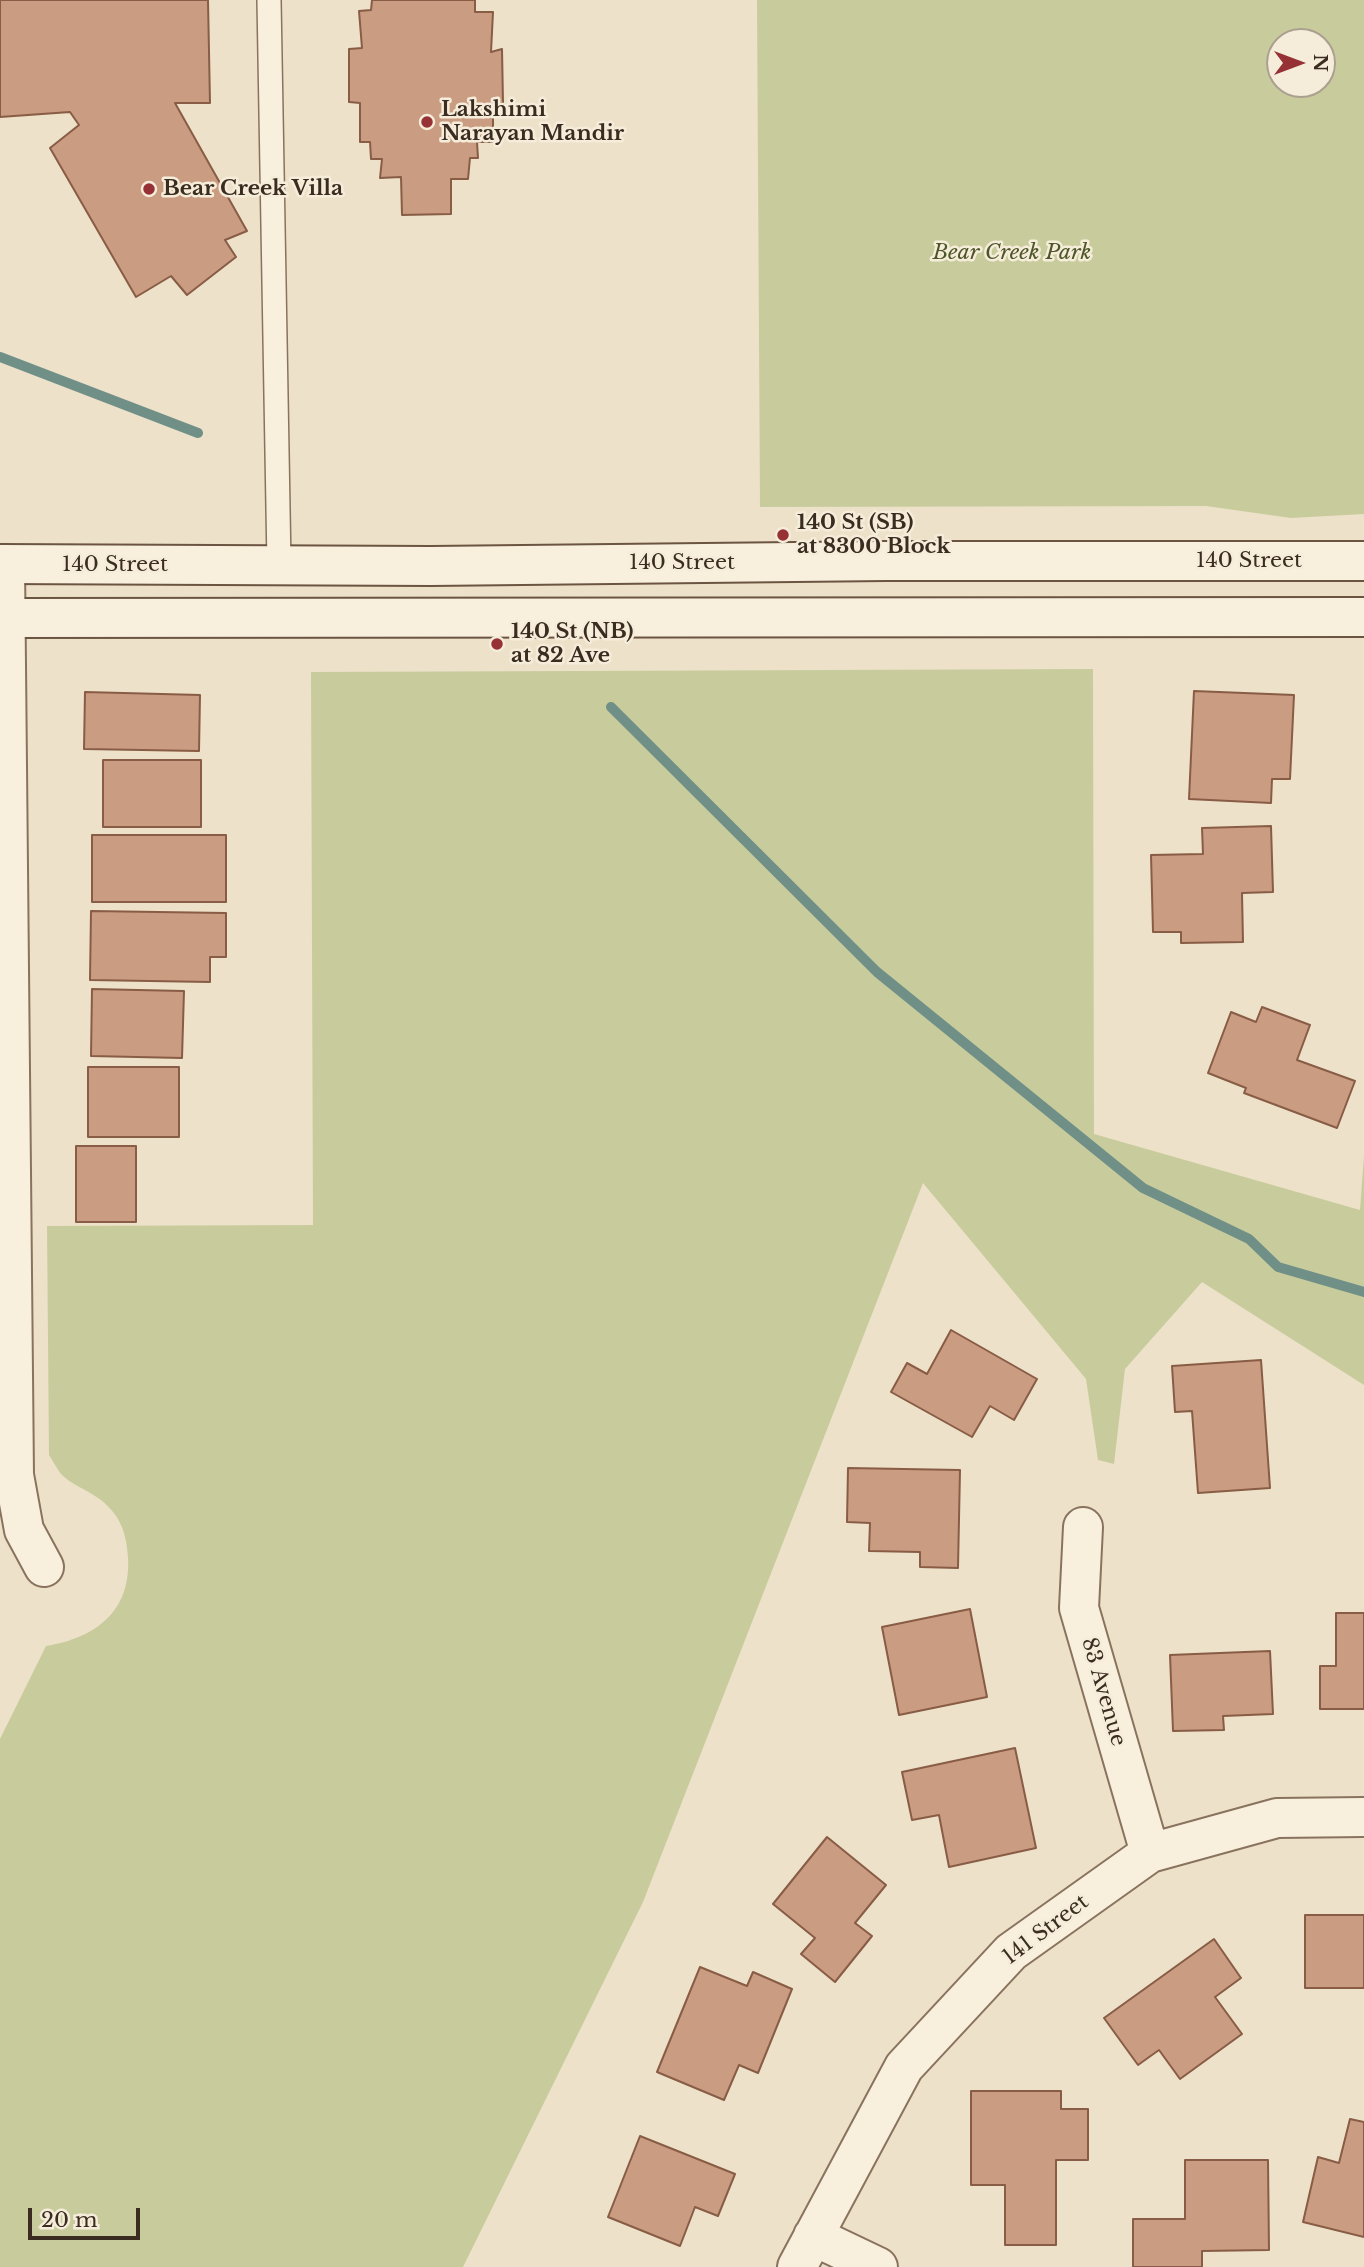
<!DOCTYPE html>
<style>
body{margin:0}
#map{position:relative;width:1364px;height:2267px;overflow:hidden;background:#ede1c9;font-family:"Libre Baskerville",serif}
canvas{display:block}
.north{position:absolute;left:1266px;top:28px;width:70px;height:70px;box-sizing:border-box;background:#f5ecd9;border:2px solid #ab9f8f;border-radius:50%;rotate:90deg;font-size:19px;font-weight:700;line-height:28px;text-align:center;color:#3b2c21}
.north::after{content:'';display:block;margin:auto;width:24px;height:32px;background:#963136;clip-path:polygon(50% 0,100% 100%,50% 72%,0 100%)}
.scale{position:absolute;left:28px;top:2208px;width:112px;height:32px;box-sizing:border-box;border:4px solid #3b2c21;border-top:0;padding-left:9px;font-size:21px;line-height:24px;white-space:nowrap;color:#3b2c21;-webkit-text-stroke:5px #f5ecd9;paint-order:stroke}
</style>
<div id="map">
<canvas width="1364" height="2267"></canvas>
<div class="north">N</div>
<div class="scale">20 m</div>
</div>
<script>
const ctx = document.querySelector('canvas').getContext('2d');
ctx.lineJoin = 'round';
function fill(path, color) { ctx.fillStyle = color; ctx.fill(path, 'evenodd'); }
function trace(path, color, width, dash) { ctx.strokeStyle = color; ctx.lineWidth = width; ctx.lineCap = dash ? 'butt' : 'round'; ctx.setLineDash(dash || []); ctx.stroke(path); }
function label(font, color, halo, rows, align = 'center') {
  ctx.font = font + ' "Libre Baskerville",serif'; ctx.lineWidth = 5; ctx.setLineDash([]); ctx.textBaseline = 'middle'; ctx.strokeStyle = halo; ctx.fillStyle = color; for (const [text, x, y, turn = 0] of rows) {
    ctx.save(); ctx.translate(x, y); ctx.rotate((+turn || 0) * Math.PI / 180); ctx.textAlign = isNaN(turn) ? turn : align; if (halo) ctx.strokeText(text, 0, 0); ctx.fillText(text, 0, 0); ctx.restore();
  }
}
fill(new Path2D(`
 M757 0H1364V514L1291 518 1206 506 760 507ZM1280 42H1322V84H1280Z
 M1093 669 1094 1134 1360 1210 1364 1156V1385L1202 1282 1125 1369 1114 1464 1098 1460 1086 1379 923 1183 643 1902 463 2267H0V1739L46 1646C95 1638 131 1612 128 1558 127 1542 124 1525 113 1512 98 1492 74 1488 61 1474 57 1469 53 1461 49 1455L47 1226 313 1225 311 672Z`), '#c8cc9d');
trace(new Path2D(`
 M0 357 198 433
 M611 707 877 972 1143 1188 1249 1239 1278 1267 1364 1292`), '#709087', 10);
const building = new Path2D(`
 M0 0H208L210 103H175L247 231 225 240 236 257 187 295 171 276 136 297 50 148 79 125 70 112 0 117Z
 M372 0H475V12H493L491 52 502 49 503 103H493V142H477L478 158H470L468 179H451V214L402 215 401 177 380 178 382 159H371L370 142H360V103L349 102V49L362 48 359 11 371 10Z
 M1194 691 1294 695 1290 779H1272L1271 803 1189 799Z
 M85 692 200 695 199 751 84 749Z
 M103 760H201V827H103Z
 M1271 826 1273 892 1242 893 1243 942 1181 943V932H1153L1151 855 1203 854 1202 828Z
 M92 835H226V902H92Z
 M91 911 226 913V957H210V982L90 980Z
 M92 989 184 991 182 1058 91 1056Z
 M1262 1007 1310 1025 1297 1060 1355 1081 1337 1128 1244 1093 1246 1088 1208 1073 1231 1012 1256 1022Z
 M88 1067H179V1137H88Z
 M76 1146H136V1222H76Z
 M951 1330 1037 1379 1014 1420 990 1406 972 1437 891 1392 907 1363 927 1374Z
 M1261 1360 1270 1488 1198 1493 1192 1411 1175 1412 1172 1366Z
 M848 1468 960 1470 958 1568 920 1567V1552L869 1551 870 1523 847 1522Z
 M970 1609 987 1697 899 1715 882 1627Z
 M1336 1613H1364V1709H1320V1666H1336Z
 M1270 1651 1273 1714 1223 1716 1224 1730 1173 1731 1170 1655Z
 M1015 1748 1036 1848 949 1867 939 1815 912 1820 902 1772Z
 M827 1837 886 1885 855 1923 872 1936 835 1982 801 1954 815 1938 773 1904Z
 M1305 1915H1364V1988H1305Z
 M1214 1939 1241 1978 1215 1997 1242 2034 1180 2079 1159 2050 1138 2065 1104 2018Z
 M700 1967 747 1986 753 1972 792 1989 758 2073 739 2065 724 2100 657 2072Z
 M971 2091H1061V2109H1088V2160H1056V2245H1005V2185H971Z
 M1350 2119 1364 2122V2237L1303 2222 1318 2157 1339 2163Z
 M640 2136 735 2174 718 2216 695 2207 680 2246 608 2217Z
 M1185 2160H1268L1269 2250 1202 2251V2267H1133V2219H1185Z`);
fill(building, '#ca9c81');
trace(building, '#885c45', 2);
const service = new Path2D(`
 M269 0 279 564`);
const minor = new Path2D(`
 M5 564 14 1475 24 1530 44 1567
 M1083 1527 1079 1608 1150 1853
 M813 2236 878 2267
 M797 2267 904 2067 1011 1952 1150 1853 1277 1818 1364 1817`);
const secondary = new Path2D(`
 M0 564 431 566 886 561H1364
 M0 618 1364 617`);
trace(service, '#89735e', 26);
trace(minor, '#89735e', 42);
trace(secondary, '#6b5441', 42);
trace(service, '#f8efdd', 23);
trace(minor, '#f8efdd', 38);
trace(secondary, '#f8efdd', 38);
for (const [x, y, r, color] of [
 [427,122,7,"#963136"],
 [149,189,7,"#963136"],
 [783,535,7,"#963136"],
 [497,644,7,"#963136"]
]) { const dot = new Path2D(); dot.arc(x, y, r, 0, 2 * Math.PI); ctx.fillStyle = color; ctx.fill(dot); trace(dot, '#f5ecd9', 2.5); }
label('bold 21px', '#3b2c21', '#f5ecd9', [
 ["Lakshimi",441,110],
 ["Narayan Mandir",441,134],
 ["Bear Creek Villa",163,189],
 ["140 St (SB)",797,523],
 ["at 8300 Block",797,547],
 ["140 St (NB)",511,632],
 ["at 82 Ave",511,656]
], 'left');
label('italic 21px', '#4d5629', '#f5ecd9', [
 ["Bear Creek Park",1012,253]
]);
label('21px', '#3b2c21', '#f5ecd9', [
 ["140 Street",1249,561],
 ["140 Street",682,563],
 ["140 Street",115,565],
 ["83 Avenue",1103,1692,74],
 ["141 Street",1046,1930,-37]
]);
</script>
